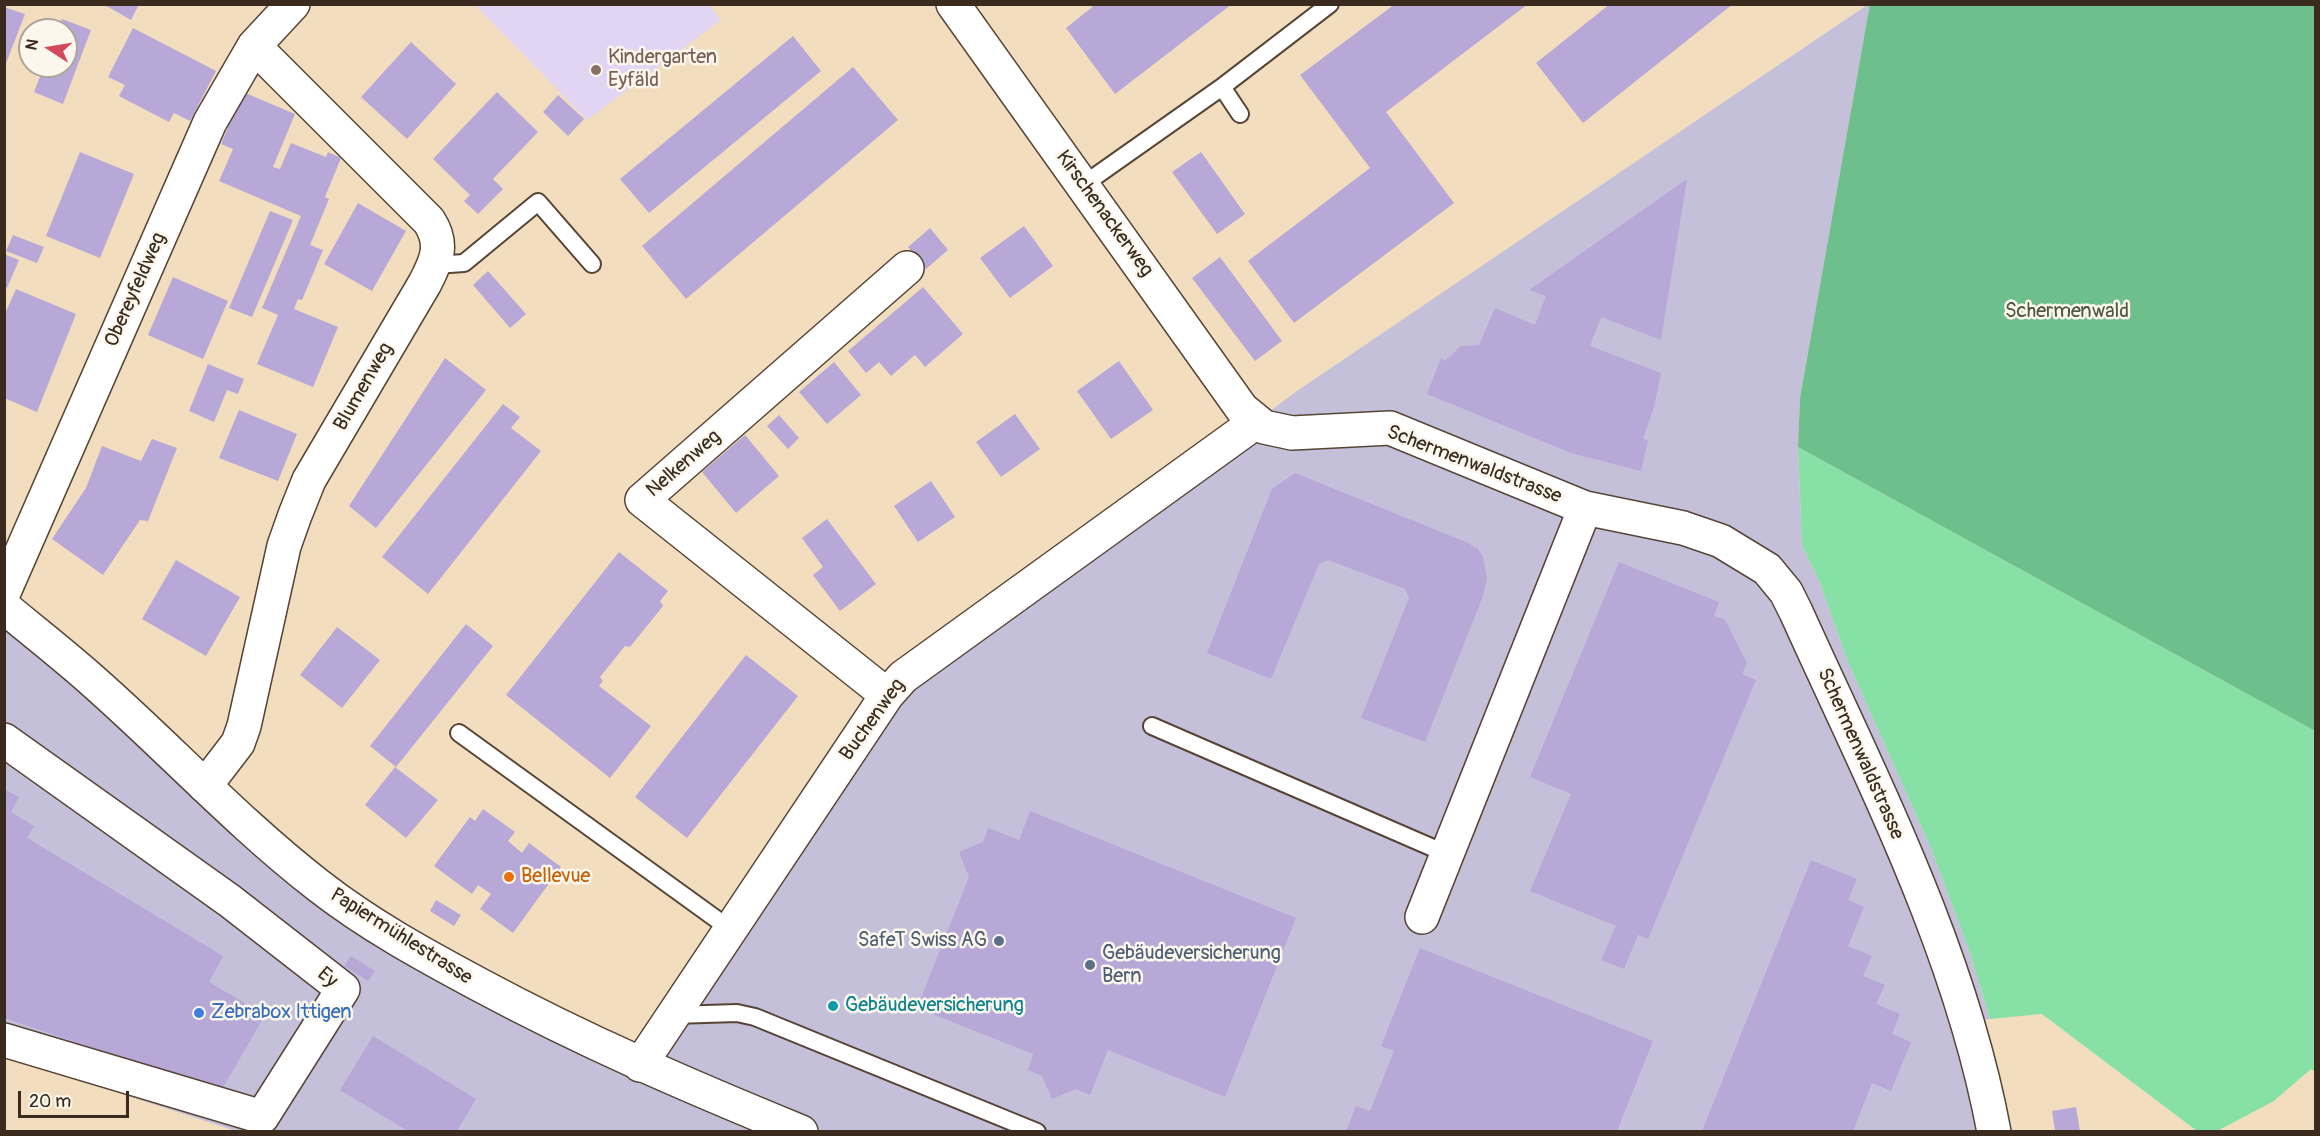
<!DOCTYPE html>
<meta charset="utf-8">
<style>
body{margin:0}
#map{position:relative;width:2320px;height:1136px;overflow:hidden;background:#f2debe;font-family:Pangolin,sans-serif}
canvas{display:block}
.frame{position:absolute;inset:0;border:6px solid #3b2a1e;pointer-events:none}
.north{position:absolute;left:18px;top:18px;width:60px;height:60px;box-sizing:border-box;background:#fbf7ec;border:2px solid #aea59a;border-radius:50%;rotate:282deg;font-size:16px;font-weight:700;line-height:24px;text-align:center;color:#3b2a1e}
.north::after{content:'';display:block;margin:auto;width:21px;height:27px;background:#d1495b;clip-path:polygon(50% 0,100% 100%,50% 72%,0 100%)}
.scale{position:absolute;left:18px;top:1091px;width:111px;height:27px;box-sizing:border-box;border:3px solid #3b2a1e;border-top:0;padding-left:8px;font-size:18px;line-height:21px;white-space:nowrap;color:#3b2a1e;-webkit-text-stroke:4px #fbf7ec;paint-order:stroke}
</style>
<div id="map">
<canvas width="2320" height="1136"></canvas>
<div class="frame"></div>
<div class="north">N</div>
<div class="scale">20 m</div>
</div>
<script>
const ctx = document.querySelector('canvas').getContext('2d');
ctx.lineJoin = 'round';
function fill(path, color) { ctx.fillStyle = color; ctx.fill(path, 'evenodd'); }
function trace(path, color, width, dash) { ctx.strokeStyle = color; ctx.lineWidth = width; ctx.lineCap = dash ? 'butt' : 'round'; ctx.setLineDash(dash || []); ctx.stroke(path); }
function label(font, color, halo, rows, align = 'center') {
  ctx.font = font + ' Pangolin,sans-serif'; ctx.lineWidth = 5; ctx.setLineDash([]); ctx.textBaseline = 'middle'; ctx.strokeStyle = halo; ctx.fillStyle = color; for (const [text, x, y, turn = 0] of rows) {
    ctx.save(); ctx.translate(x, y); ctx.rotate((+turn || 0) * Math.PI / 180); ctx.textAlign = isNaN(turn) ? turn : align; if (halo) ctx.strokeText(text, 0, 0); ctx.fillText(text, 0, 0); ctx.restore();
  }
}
fill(new Path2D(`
 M475 5H709L721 20 587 120Z`), '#e2d4f3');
fill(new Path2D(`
 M1867 5H1870L1800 398 1798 447 1802 545 1820 583 1848 662 1931 848 1970 953 1990 1019 1966 1022 1994 1131H236L5 1056 4 607 304 873 640 1065 887 695 1297 391Z`), '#c5c0da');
fill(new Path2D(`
 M1798 447 2315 731V1072L2311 1069 2274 1101 2217 1131H2197L2042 1014 1990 1019 1970 953 1931 848 1848 662 1820 583 1802 545Z`), '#87e1a6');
fill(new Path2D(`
 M1870 4 2315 5V731L1798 447 1800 398Z`), '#6dbf8b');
fill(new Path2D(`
 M103 4H139L131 20Z
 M1096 4H1232L1115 94 1066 28Z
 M1395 4H1528L1386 112 1454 203 1294 323 1248 261 1370 168 1300 75Z
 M1610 4H1733L1583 123 1536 63Z
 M4 7 25 14 5 66H4Z
 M62 19 91 30 63 104 34 92 44 66H66V30H58Z
 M133 28 216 71 190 121 174 113 169 122 119 96 125 85 108 77Z
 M793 36 821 71 649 213 620 179Z
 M411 42 456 84 407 139 361 97Z
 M853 67 898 120 686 299 642 246Z
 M243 92 295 114 273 167 280 169 291 143 326 157 328 152 341 158 325 197 329 199 310 245 323 250 302 300 298 299 294 309 338 327 313 387 257 364 278 315 262 308 301 216 219 181 233 149 221 144Z
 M497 92 538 132 493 179 503 189 478 214 464 201 470 195 433 159Z
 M558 95 584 119 568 136 543 112Z
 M80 152 134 174 100 258 46 236Z
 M1201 152 1245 214 1217 234 1172 172Z
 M1687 179 1661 340 1601 317 1590 346 1661 373 1654 407 1643 439 1648 440 1641 471 1571 453 1427 394 1441 358 1445 361 1461 346 1479 345 1495 308 1535 325 1546 296 1529 290Z
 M358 203 406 231 372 291 324 264Z
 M270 211 293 220 252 317 229 308Z
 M1024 226 1053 266 1010 298 980 258Z
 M930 228 948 250 926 269 908 247Z
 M13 235 44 247 37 263 6 251Z
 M4 254 19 260 7 288 4 287Z
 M1220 257 1282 341 1255 361 1192 278Z
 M488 271 526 314 510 328 473 285Z
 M173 277 228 301 203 359 148 335Z
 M923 287 963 334 925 367 915 355 891 376 879 362 866 373 848 351Z
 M16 289 76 314 37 412 4 398V316Z
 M445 358 486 390 376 528 349 506Z
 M1119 361 1153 410 1111 439 1077 391Z
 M834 362 861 395 827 424 799 392Z
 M208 364 244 379 238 394 227 390 214 422 189 411Z
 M503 404 520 417 511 428 541 451 428 594 382 557Z
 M239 410 297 434 278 481 219 458Z
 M1015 414 1040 449 1001 477 976 442Z
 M779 415 799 438 788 449 767 426Z
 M745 435 779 476 736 513 702 472Z
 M152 439 177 448 148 521 140 520 103 575 52 539 86 488 102 446 141 461Z
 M1295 473 1466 542 1478 549 1483 557 1487 579 1483 596 1425 742 1361 718 1409 598 1405 589 1328 560 1319 564 1271 679 1207 653 1272 489Z
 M931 481 955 517 918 542 894 506Z
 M827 519 876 584 840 611 813 575 823 567 802 538Z
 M619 552 668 591 660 601 663 606 630 647 625 646 600 677 603 681 599 686 651 726 610 778 506 695Z
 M176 560 240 597 206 656 142 619Z
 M1619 562 1719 602 1714 616 1725 620 1747 663 1742 674 1756 680 1648 939 1638 935 1624 969 1601 960 1616 926 1530 891 1571 794 1530 777Z
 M466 624 493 646 396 767 370 746Z
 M337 627 380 660 342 708 300 675Z
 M746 655 798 696 687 838 635 797Z
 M395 767 438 800 406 838 365 805Z
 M4 789 19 797 11 812 34 826 27 838 223 956 209 982 265 1015 221 1091 4 1018Z
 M483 809 515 832 508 841 522 853 529 843 561 867 513 933 480 909 491 894 478 885 472 894 434 866 470 817 475 821Z
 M1030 811 1296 918 1225 1097 1108 1050 1090 1095 1076 1089 1052 1099 1042 1076 1028 1070 1033 1054 917 1008 969 877 959 852 983 842 988 828 1019 840Z
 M1811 860 1857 879 1848 900 1864 907 1848 946 1872 956 1863 976 1885 985 1876 1004 1900 1014 1892 1034 1911 1042 1891 1091 1872 1083 1853 1131H1702Z
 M436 900 461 915 454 926 430 911Z
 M1420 948 1653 1041 1617 1131H1346L1356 1106 1370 1111 1394 1051 1381 1046Z
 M351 956 375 971 368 981 344 966Z
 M373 1036 476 1099 457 1131H408L340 1090Z
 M2076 1107 2080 1131H2055L2052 1111Z`), '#b7a8d7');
const service = new Path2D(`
 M1222 87 1240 114
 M1083 185 1222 87 1330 4
 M435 265 464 263 538 202 592 264
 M1152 726 1447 854
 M459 733 730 929
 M674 1015 737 1013 755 1017 1037 1132`);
const minor = new Path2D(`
 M953 4 1242 409 1264 427 1292 433 1390 428 1585 508 1683 528 1721 541 1767 569 1786 592 1796 612C1872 780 1960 949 1994 1132
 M4 592 210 122 254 46 293 4
 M887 695 642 500 907 268
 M4 740 230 901 343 989 262 1117 4 1040
 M205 786 238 743 244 726 284 546 295 515 309 480 425 283C437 260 444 244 429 221L254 46
 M1422 917 1585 508
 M640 1065 887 695 903 677 1256 422`);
const secondary = new Path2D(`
 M4 607C34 632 65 656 94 682 170 749 239 824 319 886 369 925 424 955 480 985 584 1041 691 1087 801 1132`);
trace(service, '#564536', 20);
trace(minor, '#564536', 36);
trace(secondary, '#564536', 36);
trace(service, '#fff', 16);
trace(minor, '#fff', 33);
trace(secondary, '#fff', 33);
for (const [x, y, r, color] of [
 [596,70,6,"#8d6e63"],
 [509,877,6,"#e8710a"],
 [999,941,6,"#5c6f8a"],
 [1090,965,6,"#5c6f8a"],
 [833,1006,6,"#0f9aa8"],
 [199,1013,6,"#3f7fe0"]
]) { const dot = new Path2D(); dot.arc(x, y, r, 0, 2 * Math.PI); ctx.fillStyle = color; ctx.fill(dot); trace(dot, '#fbf7ec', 2); }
label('20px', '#785e54', '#fbf7ec', [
 ["Kindergarten",608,58],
 ["Eyfäld",608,81]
], 'left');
label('20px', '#3b2a1e', '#fbf7ec', [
 ["Kirschenackerweg",1104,214,54],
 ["Obereyfeldweg",136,290,-66],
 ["Blumenweg",364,387,-60],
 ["Nelkenweg",684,464,-41],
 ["Schermenwaldstrasse",1474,465,21],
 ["Buchenweg",873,720,-54],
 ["Schermenwaldstrasse",1860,754,66],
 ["Papiermühlestrasse",401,937,32],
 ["Ey",327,978,41]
]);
label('20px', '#4e5840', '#fbf7ec', [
 ["Schermenwald",2067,312]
]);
label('20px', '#c56008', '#fbf7ec', [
 ["Bellevue",521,877]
], 'left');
label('20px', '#4e5e75', '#fbf7ec', [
 ["SafeT Swiss AG",987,941],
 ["Gebäudeversicherung",1102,954,"left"],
 ["Bern",1102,977,"left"]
], 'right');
label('20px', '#0d838f', '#fbf7ec', [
 ["Gebäudeversicherung",845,1006]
], 'left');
label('20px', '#366cbe', '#fbf7ec', [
 ["Zebrabox Ittigen",211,1013]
], 'left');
</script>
